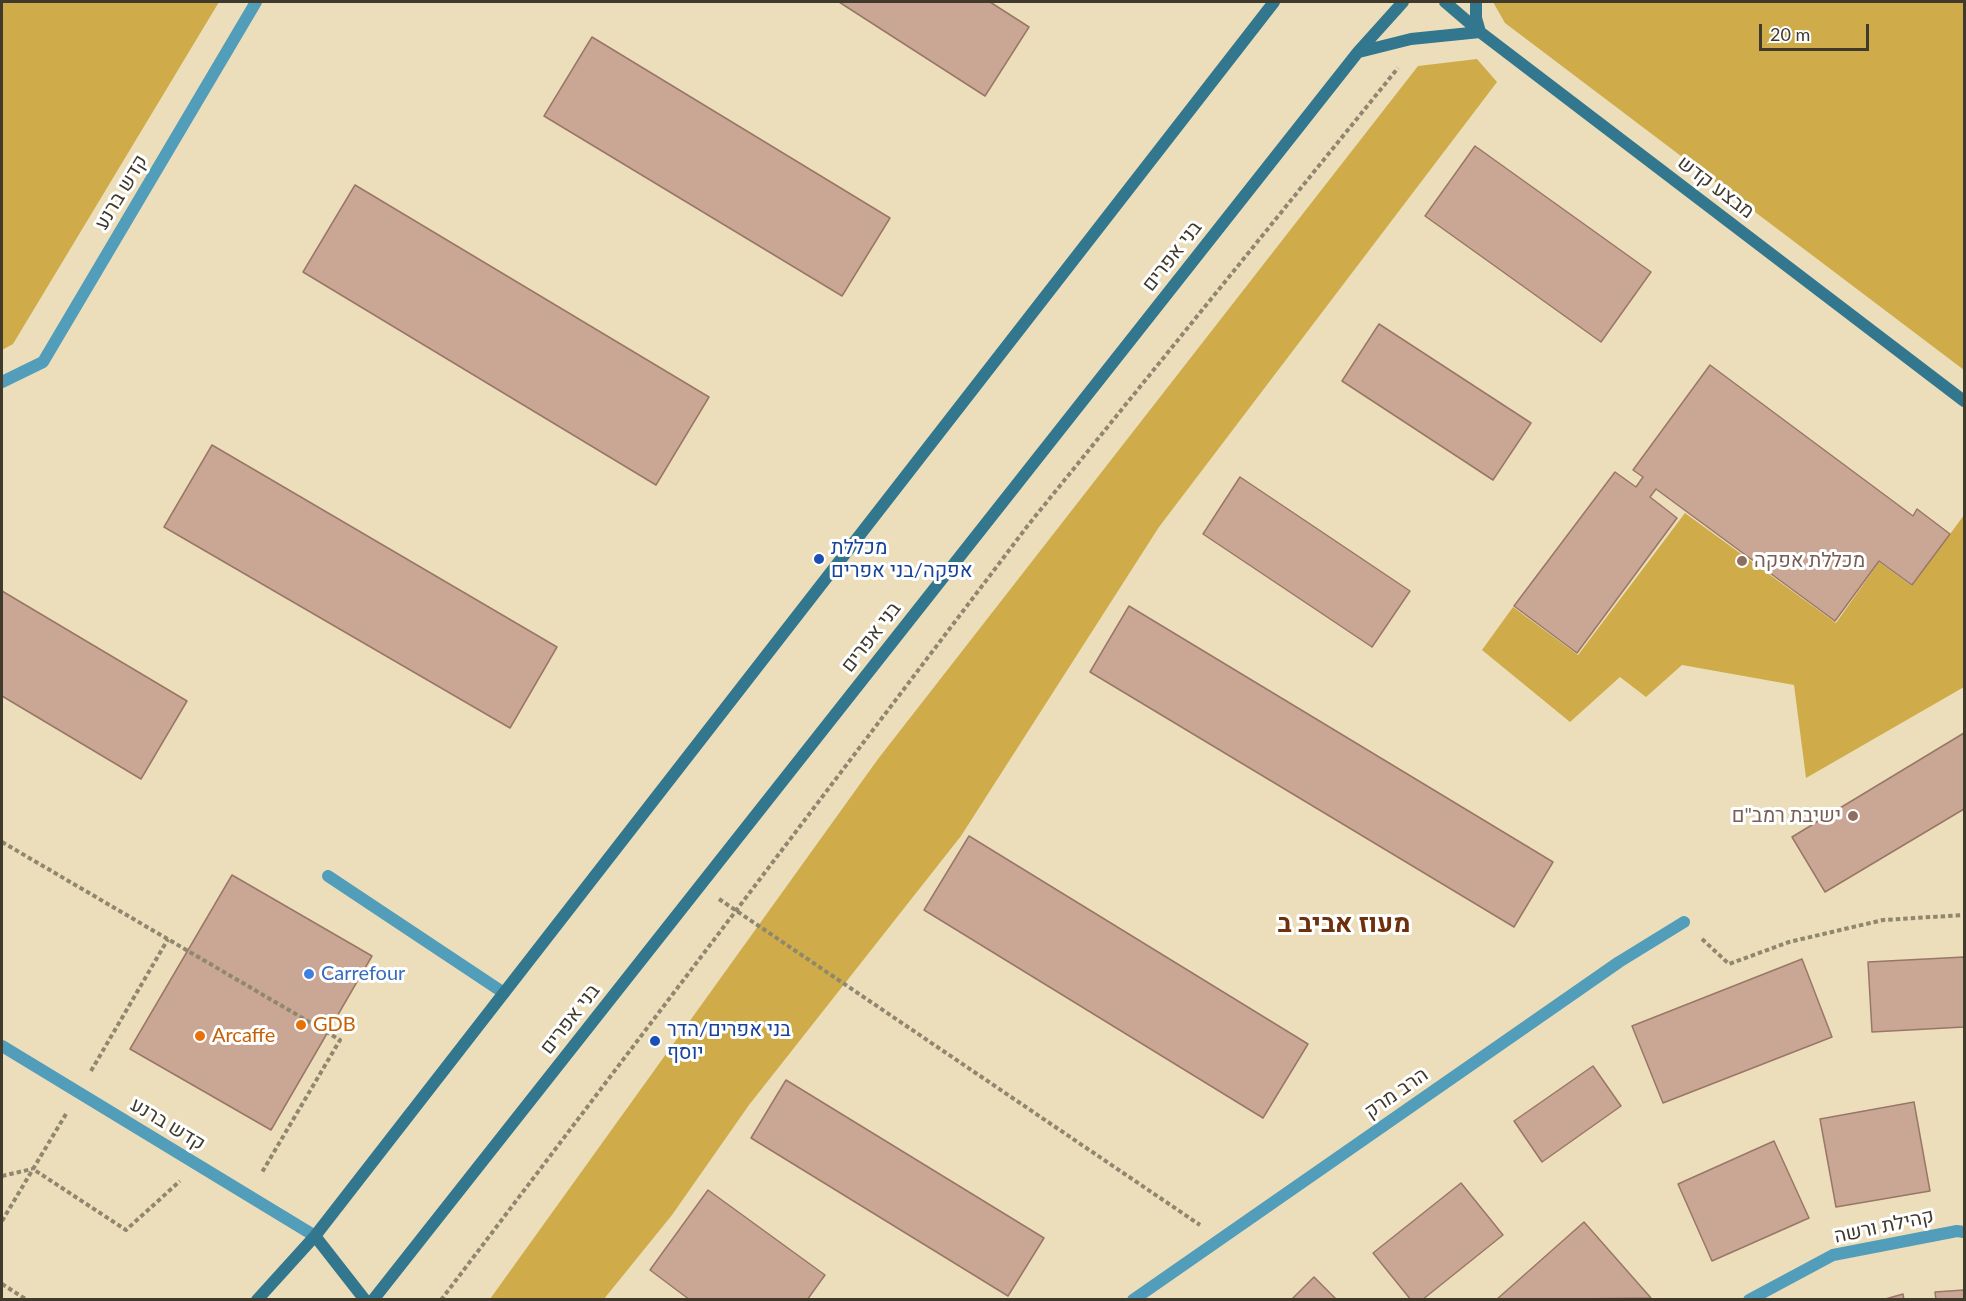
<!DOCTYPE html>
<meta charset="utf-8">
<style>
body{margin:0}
#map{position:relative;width:1966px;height:1301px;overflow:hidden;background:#ecdebb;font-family:Lato,sans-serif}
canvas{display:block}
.frame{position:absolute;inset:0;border:3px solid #3f3a2c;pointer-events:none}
.scale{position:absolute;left:1759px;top:24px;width:110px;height:27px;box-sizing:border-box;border:3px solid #3f3a2c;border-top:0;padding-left:8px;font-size:18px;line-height:21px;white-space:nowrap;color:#3f3a2c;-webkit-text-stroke:4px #fff;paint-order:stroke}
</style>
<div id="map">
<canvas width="1966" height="1301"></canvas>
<div class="frame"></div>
<div class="scale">20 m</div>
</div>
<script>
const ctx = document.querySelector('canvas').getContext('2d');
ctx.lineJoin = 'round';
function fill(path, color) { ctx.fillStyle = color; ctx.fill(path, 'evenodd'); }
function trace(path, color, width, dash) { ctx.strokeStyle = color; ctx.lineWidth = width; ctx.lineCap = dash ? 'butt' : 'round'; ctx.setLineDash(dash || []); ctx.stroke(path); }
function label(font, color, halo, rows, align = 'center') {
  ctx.font = font + ' Lato,Heebo,sans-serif'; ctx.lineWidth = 6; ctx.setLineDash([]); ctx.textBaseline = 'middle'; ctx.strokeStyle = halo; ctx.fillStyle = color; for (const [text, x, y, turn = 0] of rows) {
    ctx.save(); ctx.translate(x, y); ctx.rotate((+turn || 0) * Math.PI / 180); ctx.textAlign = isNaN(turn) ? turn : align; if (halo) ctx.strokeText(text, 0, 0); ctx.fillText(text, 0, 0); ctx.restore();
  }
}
fill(new Path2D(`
 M2 2H219L13 344 2 350Z
 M1493 2H1964V370L1505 23Z
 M1477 59 1497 82 1159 527 961 836 749 1105 672 1215 604 1299H490L878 759 1418 66Z
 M1685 513 1836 623 1879 562 1912 586 1964 515V687L1806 778 1794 685 1682 665 1646 697 1620 677 1570 722 1482 650 1513 607 1578 655Z`), '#cfac49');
const building = new Path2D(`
 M839 2H990L1029 27 985 96Z
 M592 37 890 218 842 296 544 116Z
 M1475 146 1651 272 1601 342 1425 216Z
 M355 185 709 397 656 485 303 272Z
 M1379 324 1531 423 1493 480 1342 381Z
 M1710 365 1913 516 1917 509 1950 534 1912 585 1879 561 1835 621 1656 489 1650 497 1677 518 1577 653 1514 606 1615 472 1636 487 1643 477 1633 470Z
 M212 445 557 647 510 728 164 527Z
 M1240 477 1410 591 1372 647 1203 534Z
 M2 591 187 701 141 779 2 696Z
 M1129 606 1553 862 1514 927 1090 672Z
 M1964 733V809L1825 892 1792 837Z
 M969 836 1308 1044 1263 1118 924 910Z
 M232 875 372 956 271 1130 130 1049Z
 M1964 957V1027L1872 1032 1868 962Z
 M1802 959 1832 1037 1663 1103 1632 1026Z
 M1593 1066 1621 1106 1542 1162 1514 1121Z
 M786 1080 1044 1238 1008 1296 751 1138Z
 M1914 1102 1930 1191 1836 1207 1820 1119Z
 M1774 1141 1809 1218 1712 1261 1678 1184Z
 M1461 1183 1503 1235 1422 1300H1411L1373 1253Z
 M708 1190 825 1275 807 1300H690L650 1270Z
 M1584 1222 1651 1298 1496 1300Z
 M1314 1277 1337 1300H1291Z
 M1964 1290V1300H1936L1935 1292Z
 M1903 1294 1904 1300H1882Z`);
fill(building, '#caa695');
trace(building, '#976', 1.5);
trace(new Path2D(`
 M2 842 340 1040 261 1174
 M719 899 1200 1225
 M1702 939 1729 964 1789 942 1883 920 1964 915
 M91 1071 168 939
 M66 1114 33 1169 126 1230 180 1181
 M2 1176 32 1169
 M2 1221 33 1169
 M2 1284 27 1300
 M441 1300 1029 524 1398 68`), '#90876f', 4, [4.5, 3]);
trace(new Path2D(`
 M328 876 504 993`), '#529db9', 12);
trace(new Path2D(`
 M2 382 43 362 256 2
 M2 1046 315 1236
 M1133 1300 1619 962 1684 922
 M1749 1300 1833 1255 1957 1231 1964 1232`), '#529db9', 12);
trace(new Path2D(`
 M1445 2 1480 32 1964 401
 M1359 52 1411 39 1480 32 1476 18V2
 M315 1236 365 1300
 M257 1300 315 1236 1274 2
 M373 1300 1358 52 1403 2`), '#33778e', 12);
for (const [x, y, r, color] of [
 [819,559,6,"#1a4fb4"],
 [1742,561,6,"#8d6e63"],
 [1853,816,6,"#8d6e63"],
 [309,974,6,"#3f7fe0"],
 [301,1025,6,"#e8710a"],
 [200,1036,6,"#e8710a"],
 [655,1041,6,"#1a4fb4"]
]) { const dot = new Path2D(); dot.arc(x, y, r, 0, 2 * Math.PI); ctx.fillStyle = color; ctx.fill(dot); trace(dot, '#fff', 2); }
label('20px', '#3f3a2c', '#fff', [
 ["מבצע קדש",1716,187,37],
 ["קדש ברנע",121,192,-59],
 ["בני אפרים",1172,256,-52],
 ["בני אפרים",871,637,-52],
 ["בני אפרים",570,1019,-52],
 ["הרב מרק",1396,1093,-35],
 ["קדש ברנע",168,1124,31],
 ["קהילת ורשה",1884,1226,-12]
]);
label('20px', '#164399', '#fff', [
 ["מכללת",831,548],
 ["אפקה/בני אפרים",831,571],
 ["בני אפרים/הדר",667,1030],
 ["יוסף",667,1053]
], 'left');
label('20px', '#785e54', '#fff', [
 ["מכללת אפקה",1754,561],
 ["ישיבת רמב\"ם",1841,816,"right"]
], 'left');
label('20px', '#366cbe', '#fff', [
 ["Carrefour",321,974]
], 'left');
label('20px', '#c56008', '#fff', [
 ["GDB",313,1025],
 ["Arcaffe",212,1036]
], 'left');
label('bold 26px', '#6f300d', '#fff', [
 ["מעוז אביב ב",1344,924]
]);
</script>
